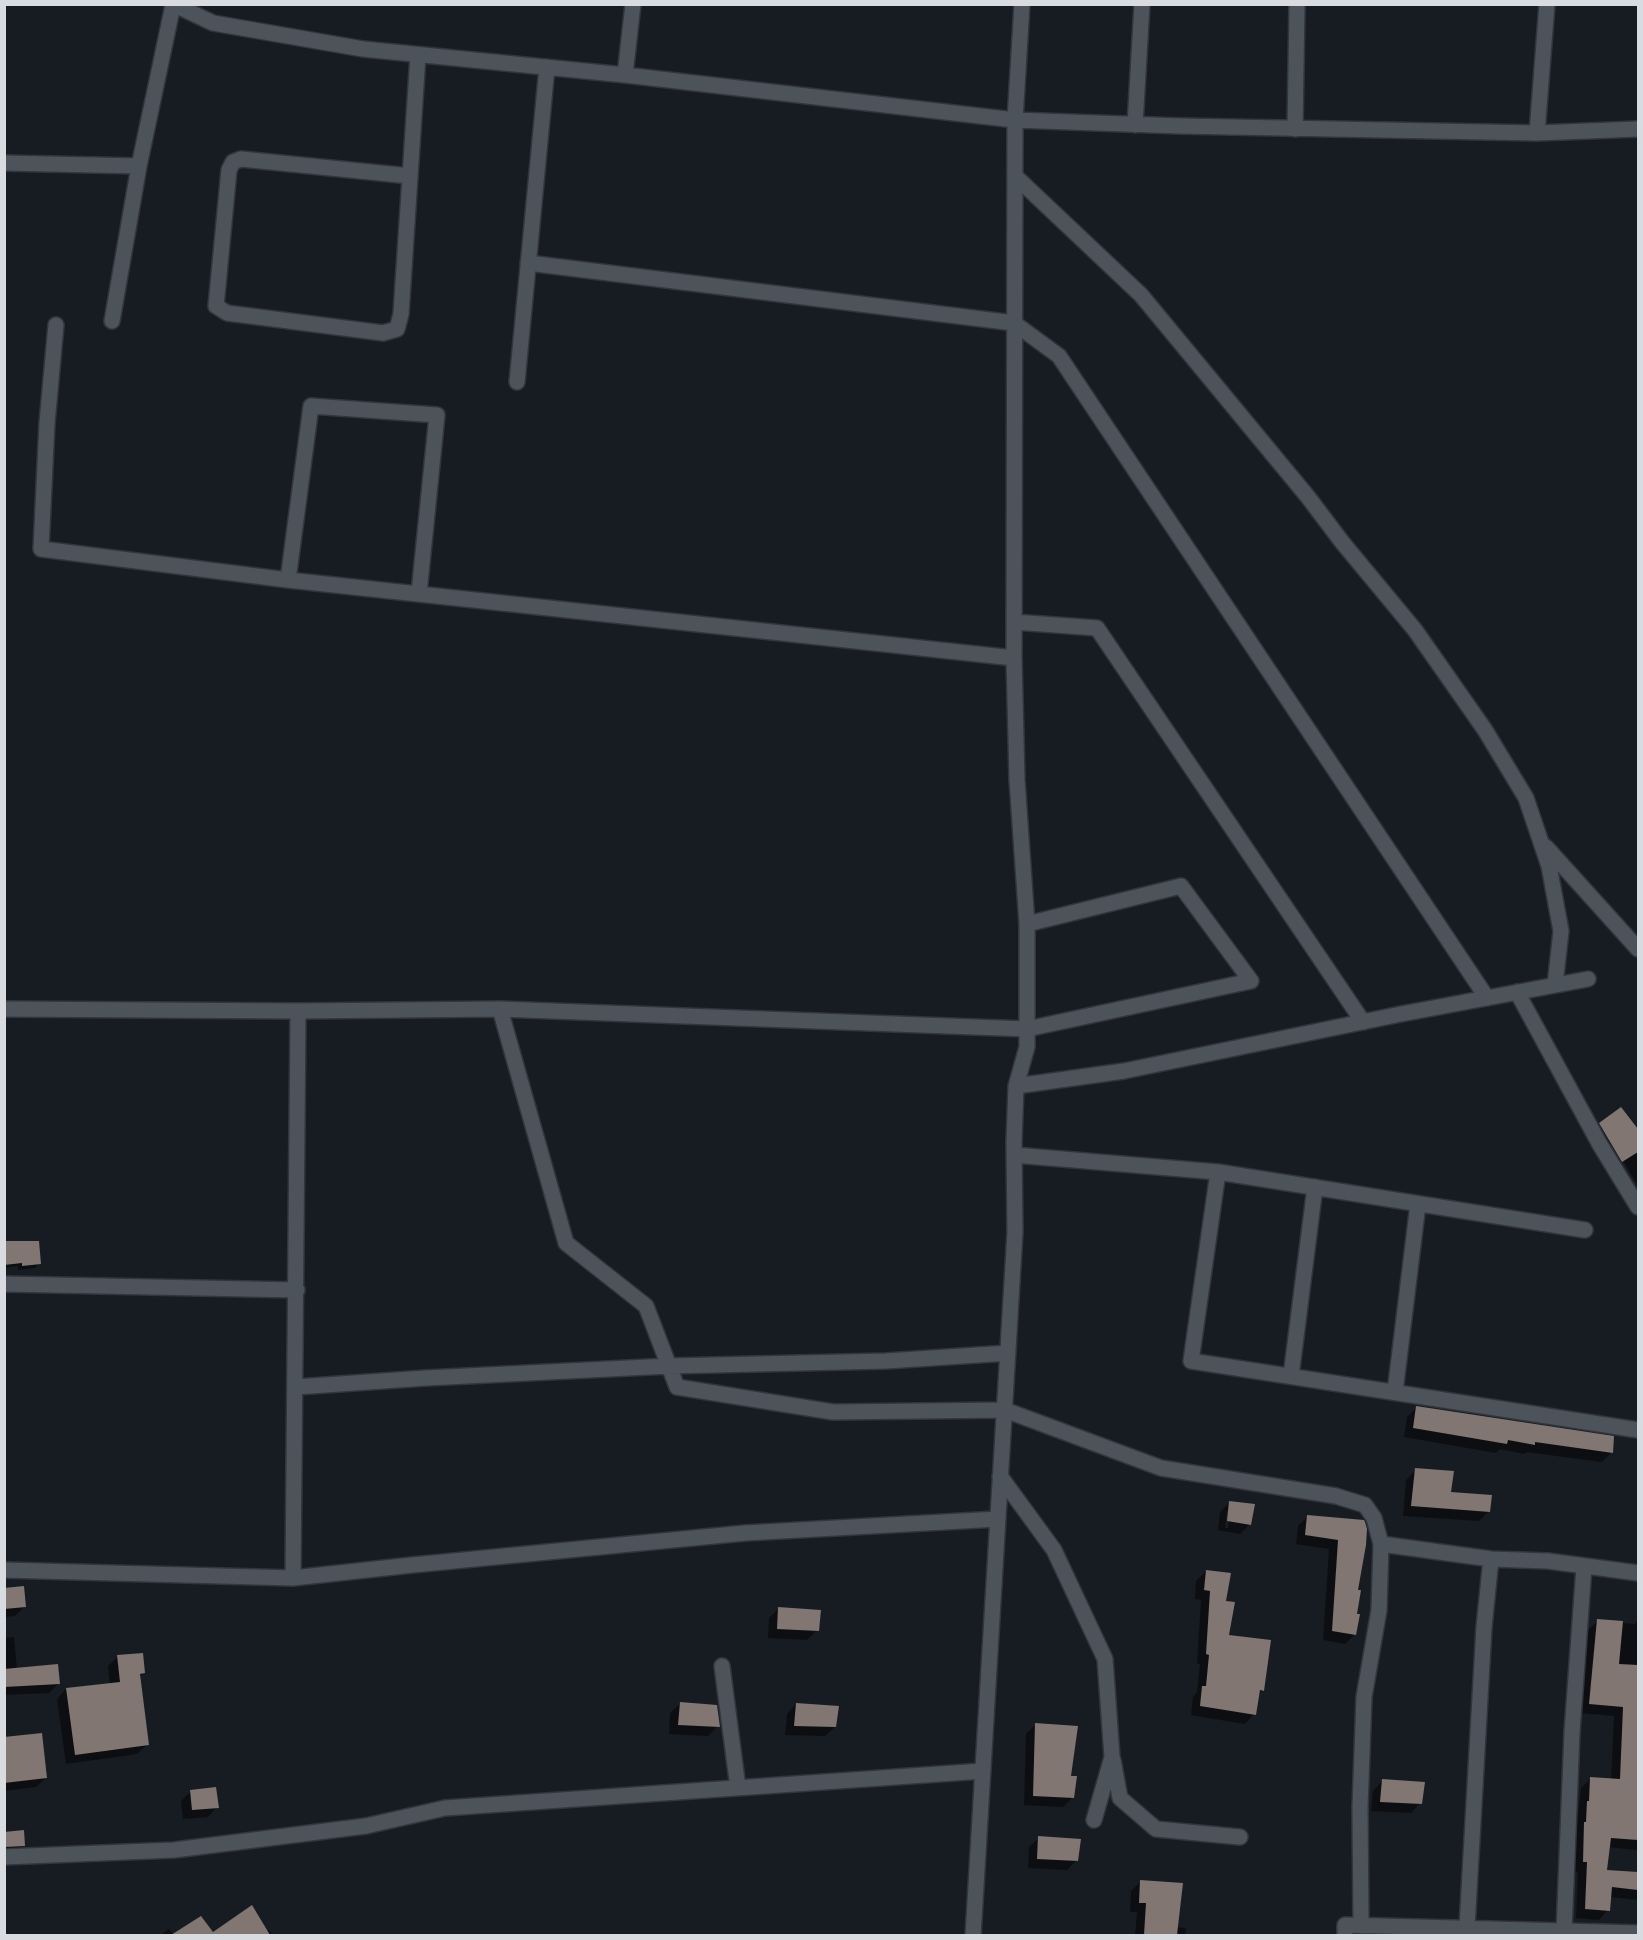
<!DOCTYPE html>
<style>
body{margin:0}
#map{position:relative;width:1643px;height:1940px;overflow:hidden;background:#171c22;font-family:"Noto Serif",serif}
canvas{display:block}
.frame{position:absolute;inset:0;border:6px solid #d8dbe0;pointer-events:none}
</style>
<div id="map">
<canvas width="1643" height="1940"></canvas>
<div class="frame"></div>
</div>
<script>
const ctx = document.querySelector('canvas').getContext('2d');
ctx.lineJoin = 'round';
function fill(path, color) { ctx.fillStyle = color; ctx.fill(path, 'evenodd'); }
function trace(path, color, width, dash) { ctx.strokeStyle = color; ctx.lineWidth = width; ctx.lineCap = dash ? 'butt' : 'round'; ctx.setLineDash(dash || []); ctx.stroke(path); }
fill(new Path2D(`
 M1601 1123 1631 1125 1638 1136V1186Z
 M1599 1125 1638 1192V1205L1594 1130Z
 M4 1242 39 1263 35 1268 18 1270V1266L4 1268Z
 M1417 1407 1611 1453 1602 1462 1526 1452 1524 1454 1500 1449 1496 1453 1404 1437 1407 1417Z
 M1416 1470 1449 1493 1488 1512 1479 1521 1403 1516 1406 1480Z
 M1230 1502 1250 1524 1240 1534 1218 1530 1220 1512ZM1227 1511H1230L1228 1528H1225Z
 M1308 1516 1363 1522 1355 1634 1345 1644 1323 1640 1329 1549 1296 1544 1298 1526Z
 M1206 1571 1225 1603 1227 1637 1263 1690 1258 1695 1254 1714 1245 1724 1191 1715 1193 1697 1197 1692 1200 1664H1197L1201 1600 1195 1599 1196 1581Z
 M4 1590 25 1606 15 1616 4 1617Z
 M779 1608 817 1630 807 1640 768 1638 769 1618Z
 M1638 1620V1847L1636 1850 1608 1847 1605 1871 1638 1874V1900L1610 1897 1608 1910 1599 1920 1576 1918 1578 1872 1574 1871V1850L1581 1788 1591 1778 1611 1780 1614 1716 1580 1713 1588 1630 1598 1621 1635 1624Z
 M14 1637 17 1669 59 1683 49 1693 4 1695V1638Z
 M117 1657 144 1672 139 1677 147 1745 137 1754 66 1764 57 1699 66 1689 110 1685 108 1666Z
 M680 1704 718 1726 708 1736 669 1734 670 1713Z
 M796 1704 835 1727 825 1736 785 1735 787 1714Z
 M1036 1724 1070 1777 1073 1797 1063 1807 1024 1805 1026 1734Z
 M4 1739 46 1778 36 1787 4 1791Z
 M1382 1781 1420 1803 1411 1813 1371 1811 1373 1791Z
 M191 1791 217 1807 208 1817 183 1819 181 1801Z
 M4 1833 24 1846 14 1855 4 1856Z
 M1039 1838 1077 1860 1067 1870 1028 1868 1029 1847Z
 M1141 1881 1176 1927 1186 1928 1185 1936H1135L1137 1912H1130L1131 1891Z
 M200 1918 213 1934 267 1932 269 1930 274 1936H159L169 1929 174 1935Z`), '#0007');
fill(new Path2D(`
 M1621 1107 1638 1129V1152L1622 1162 1599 1123Z
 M4 1241H39L41 1264 22 1266V1263L4 1265Z
 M1416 1406 1614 1436 1613 1453 1535 1442V1445L1508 1440 1507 1444 1413 1428Z
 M1415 1468 1454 1471 1451 1492 1492 1495 1490 1512 1411 1506Z
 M1229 1501 1255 1504 1251 1525 1227 1521Z
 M1307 1515 1364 1520 1365 1522 1367 1529 1366 1545 1358 1590H1361L1357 1614H1360L1356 1635 1332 1631 1338 1540 1305 1535Z
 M1206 1570 1231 1573 1226 1601 1235 1602 1229 1635 1271 1640 1264 1691 1260 1690 1256 1715 1200 1706 1202 1686H1206L1209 1655 1206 1654 1210 1591 1204 1590Z
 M24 1586 26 1607 4 1609V1588Z
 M778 1607 821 1610 819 1631 777 1629Z
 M1597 1619 1623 1621 1619 1664 1638 1665V1840L1611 1838 1607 1870 1638 1872V1890L1612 1887 1610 1911 1585 1909 1587 1862H1583L1584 1822H1586L1587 1801H1589L1590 1777 1620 1779 1623 1707 1589 1704Z
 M143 1653 145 1673 140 1674 149 1745 75 1755 66 1688 120 1682 117 1655Z
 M58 1664 60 1684 4 1687V1669Z
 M680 1702 717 1705 720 1727 678 1725Z
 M796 1703 839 1706 836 1727 794 1726Z
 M1035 1723 1078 1726 1071 1776H1077L1074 1798 1033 1796Z
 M42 1733 47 1778 4 1783V1737Z
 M1382 1779 1425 1782 1422 1804 1380 1802Z
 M216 1787 219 1808 192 1810 190 1790Z
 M24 1830 25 1846 4 1847V1832Z
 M1038 1836 1081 1839 1078 1861 1037 1859Z
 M1140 1880 1183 1883 1177 1935H1144L1146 1903H1139Z
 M252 1905 270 1935H171L201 1916 213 1932Z`), '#817671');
const minor = new Path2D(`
 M173 4 213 23 363 49 625 75 1015 120 1180 126 1537 133 1638 129
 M625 75 633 4
 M1135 125 1142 4
 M1295 129 1297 4
 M1537 133 1547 4
 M4 163 139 166 173 5
 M410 176 241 159 233 162 229 170 216 306 227 313 383 333 397 329 401 314 418 55
 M1015 176 1141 295 1308 497 1342 542 1415 630 1485 730 1526 798 1549 866 1561 931 1555 985
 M528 263 1014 323 1059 356 1487 998
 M112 321 139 166
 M56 325 47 423 41 549 288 580 1014 658
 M517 382 547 67
 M288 580 311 406 437 415 419 593
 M1014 622 1097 628 1363 1022
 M1546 847 1638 949
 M1517 992 1599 1143 1638 1207
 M4 1009 298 1011 500 1009 1027 1029 1251 981 1181 886 1027 924
 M500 1009 566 1243 646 1306 677 1387 833 1412 1005 1410 1161 1468 1336 1496 1365 1505 1374 1518 1381 1544 1379 1610 1364 1697 1360 1807 1361 1926
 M1016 1086 1124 1071 1401 1014 1588 979
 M1014 1155 1218 1172 1585 1230
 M1218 1172 1191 1361 1638 1430
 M4 1284 297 1290
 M1291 1376 1315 1187
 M296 1387 426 1378 669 1366 886 1361 1008 1353
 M1395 1392 1418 1204
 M1000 1476 1054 1550 1105 1659 1112 1757 1094 1820
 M1381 1544 1491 1559 1548 1561 1638 1573
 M4 1570 293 1578 412 1565 745 1533 998 1519
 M293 1578 298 1011
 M722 1666 738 1788
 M1113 1760 1120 1798 1156 1829 1240 1837
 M4 1857 174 1850 366 1826 445 1808 983 1771
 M1467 1927 1484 1627 1491 1559
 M1564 1932 1572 1732 1584 1567
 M973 1936 1015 1232 1014 1142 1016 1086 1027 1047V924L1017 780 1014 658 1015 120 1022 4
 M1345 1936V1925L1638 1933`);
trace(minor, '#32353b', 18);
trace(minor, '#4d535b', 15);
</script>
